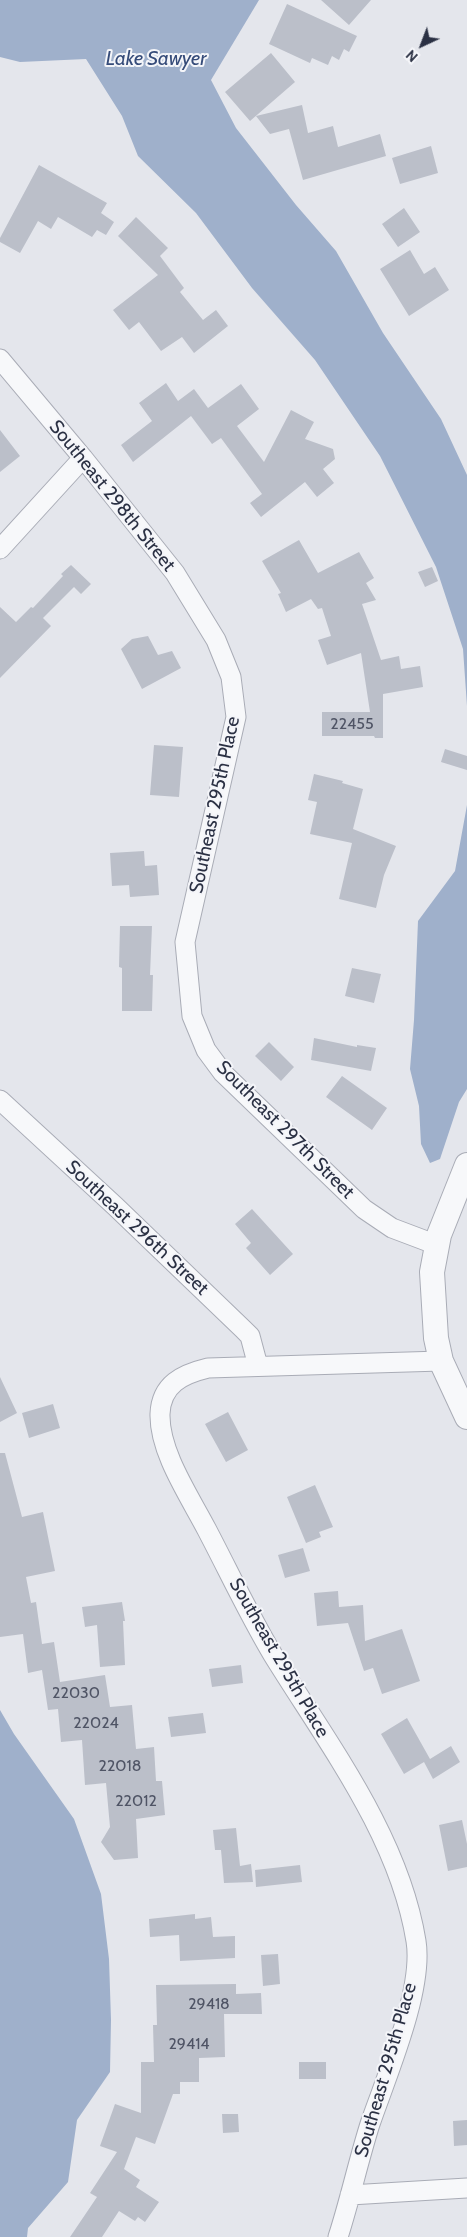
<!DOCTYPE html>
<style>
body{margin:0}
#map{position:relative;width:467px;height:2237px;overflow:hidden;background:#e4e6ec;font-family:Cabin,sans-serif}
canvas{display:block}
.north{position:absolute;left:397px;top:20px;width:50px;height:50px;-webkit-text-stroke:4px #f4f5f9;paint-order:stroke;rotate:223deg;font-size:14px;font-weight:700;line-height:20px;text-align:center;color:#2b3144}
.north::after{content:'';display:block;margin:auto;width:18px;height:22px;background:#2b3144;clip-path:polygon(50% 0,100% 100%,50% 72%,0 100%)}
</style>
<div id="map">
<canvas width="467" height="2237"></canvas>
<div class="north">N</div>
</div>
<script>
const ctx = document.querySelector('canvas').getContext('2d');
ctx.lineJoin = 'round';
function fill(path, color) { ctx.fillStyle = color; ctx.fill(path, 'evenodd'); }
function trace(path, color, width, dash) { ctx.strokeStyle = color; ctx.lineWidth = width; ctx.lineCap = dash ? 'butt' : 'round'; ctx.setLineDash(dash || []); ctx.stroke(path); }
function label(font, color, halo, rows, align = 'center') {
  ctx.font = font + ' Cabin,sans-serif'; ctx.lineWidth = 4; ctx.setLineDash([]); ctx.textBaseline = 'middle'; ctx.strokeStyle = halo; ctx.fillStyle = color; for (const [text, x, y, turn = 0] of rows) {
    ctx.save(); ctx.translate(x, y); ctx.rotate((+turn || 0) * Math.PI / 180); ctx.textAlign = isNaN(turn) ? turn : align; if (halo) ctx.strokeText(text, 0, 0); ctx.fillText(text, 0, 0); ctx.restore();
  }
}
fill(new Path2D(`
 M0 0H259L211 80 236 128 296 205 336 251 383 333 441 419 467 475V706L463 649 436 567 380 456 315 360 252 288 196 213 138 156 122 116 86 59 20 62 0 57Z
 M467 805V1089L459 1102 440 1159 430 1163 421 1144 419 1106 410 1069 414 1020 418 921 455 871Z
 M0 1710 14 1734 74 1819 101 1894 109 1959 111 2020 110 2072 77 2120 68 2182 28 2228 27 2237H0Z`), '#9fb0cb');
fill(new Path2D(`
 M321 0H371L349 25Z
 M287 4 357 36 349 52 344 49 339 60 332 56 328 65 312 58 310 63 269 44Z
 M271 53 295 82 250 121 225 92Z
 M302 105 308 133 333 126 338 147 380 134 386 156 303 180 289 129 270 134 256 116Z
 M431 146 438 173 400 184 392 158Z
 M39 165 107 203 101 213 114 222 106 235 97 230 92 237 58 217 51 229 38 221 20 253 0 242V238Z
 M404 208 420 232 398 247 382 224Z
 M136 217 168 248 160 256 184 288 180 292 203 320 216 310 228 326 194 353 182 337 161 351 139 322 129 330 113 310 158 275 118 236Z
 M410 250 424 274 435 267 449 290 409 316 380 269Z
 M166 383 178 401 194 389 208 408 241 384 259 409 237 426 264 462 291 410 314 422 305 439 333 449 335 459 323 469 334 483 317 497 305 482 261 517 250 503 262 494 221 438 212 444 191 416 133 462 121 445 152 421 139 403Z
 M0 430 20 456 0 472Z
 M299 540 318 573 359 552 374 578 366 583 376 600 362 604 381 660 399 656 401 669 420 666 423 687 383 694V738H375L374 736H322V712H370L361 653 327 665 318 640 331 636 322 608 318 609 311 599 286 612 278 594 281 593 262 561Z
 M71 565 91 584 81 594 74 587 43 618 51 626 0 678V607L16 622 31 607 33 608 63 576 61 574Z
 M432 567 438 581 425 587 418 572Z
 M148 636 158 655 172 651 181 668 142 689 121 649 132 639Z
 M154 745 183 747 179 797 150 795Z
 M445 749 467 756V770L441 762Z
 M314 774 343 781 342 783 363 789 353 829 396 846 384 875 376 908 339 899 352 843 310 834 317 802 308 800Z
 M144 851 145 866 157 865 159 895 130 897 129 885 112 886 110 853Z
 M120 926H152L150 975H153L152 1011H122V968L119 967Z
 M352 968 381 974 374 1003 345 996Z
 M314 1038 357 1047V1045L376 1048 371 1071 311 1060Z
 M269 1042 294 1067 281 1081 255 1056Z
 M342 1076 387 1108 372 1130 326 1097Z
 M252 1209 293 1254 270 1275 246 1248 251 1243 235 1224Z
 M0 1377 17 1413 0 1422Z
 M53 1404 60 1428 29 1438 22 1413Z
 M228 1412 248 1450 226 1462 205 1424Z
 M0 1453H5L22 1517 43 1512 55 1571 26 1577 31 1603 36 1602 42 1644 54 1642 60 1682 105 1675 110 1707 132 1705 136 1749 154 1747 156 1781H162L165 1815 136 1819 138 1858 114 1860 101 1842 110 1827 106 1783 85 1785 82 1740 61 1742 58 1709 48 1710 42 1670 28 1673 23 1634 0 1637Z
 M315 1485 333 1527 319 1532 321 1537 306 1543 287 1497Z
 M303 1548 310 1571 285 1578 278 1555Z
 M338 1591 339 1607 363 1605 365 1641 402 1629 420 1681 382 1694 373 1668 364 1671 348 1623 317 1626 314 1593Z
 M122 1602 125 1621H123L125 1665 100 1667 97 1625 85 1627 82 1607Z
 M241 1665 243 1683 212 1687 209 1669Z
 M203 1713 206 1733 171 1737 168 1717Z
 M407 1718 430 1759 451 1746 460 1762 433 1779 424 1762 404 1774 381 1734Z
 M462 1820 467 1844V1867L448 1871 439 1825Z
 M236 1828 240 1866 251 1864 253 1882 224 1883 221 1850H215L213 1830Z
 M300 1865 302 1882 256 1887 255 1870Z
 M195 1914V1919L211 1917 213 1937 235 1936V1958L180 1961 179 1935 150 1937 149 1919Z
 M278 1954 280 1984 263 1986 261 1955Z
 M236 1984V1994L261 1993 262 2014H224L225 2057 199 2058V2082H180V2094H173L155 2144 136 2137 124 2169 140 2180 136 2187 159 2202 145 2222 138 2217 135 2221 119 2211 102 2237H70L97 2197 90 2193 117 2152 100 2146 115 2104 141 2113V2062H154L153 2025H157L156 1985Z
 M299 2062H326V2079H299Z
 M222 2114H238L239 2132 223 2133Z
 M467 2120V2145L454 2146 453 2121Z`), '#bbbfc9');
const minor = new Path2D(`
 M0 359 83 458 175 573 216 640 231 677 236 717 185 942 192 1016 206 1050 223 1073 364 1209 392 1228 437 1245
 M0 549 83 458
 M0 1100 115 1206 243 1329 250 1336 258 1366
 M350 2195 467 2188
 M338 2237C350 2200 358 2162 370 2124 386 2077 424 1990 416 1941 399 1836 328 1744 273 1655 249 1615 229 1572 207 1530 190 1497 159 1452 160 1414 161 1384 183 1374 208 1368L441 1361`);
const tertiary = new Path2D(`
 M467 1165 439 1235 432 1272 436 1338 441 1361 467 1417`);
trace(minor, '#a9acb6', 21);
trace(tertiary, '#a9acb6', 26);
trace(minor, '#f7f8fa', 19);
trace(tertiary, '#f7f8fa', 24);
label('16px', '#4f5465', null, [
 ["22455",352,724],
 ["22030",76,1693],
 ["22024",96,1723],
 ["22018",120,1766],
 ["22012",136,1801],
 ["29418",209,2004],
 ["29414",189,2044]
]);
label('19px', '#2b3144', '#f4f5f9', [
 ["Southeast 298th Street",112,496,51],
 ["Southeast 295th Place",215,805,-78],
 ["Southeast 297th Street",285,1130,45],
 ["Southeast 296th Street",137,1228,43],
 ["Southeast 295th Place",279,1658,60],
 ["Southeast 295th Place",386,2070,-74]
]);
label('italic 20px', '#354b79', '#f4f5f9', [
 ["Lake Sawyer",156,59]
]);
</script>
